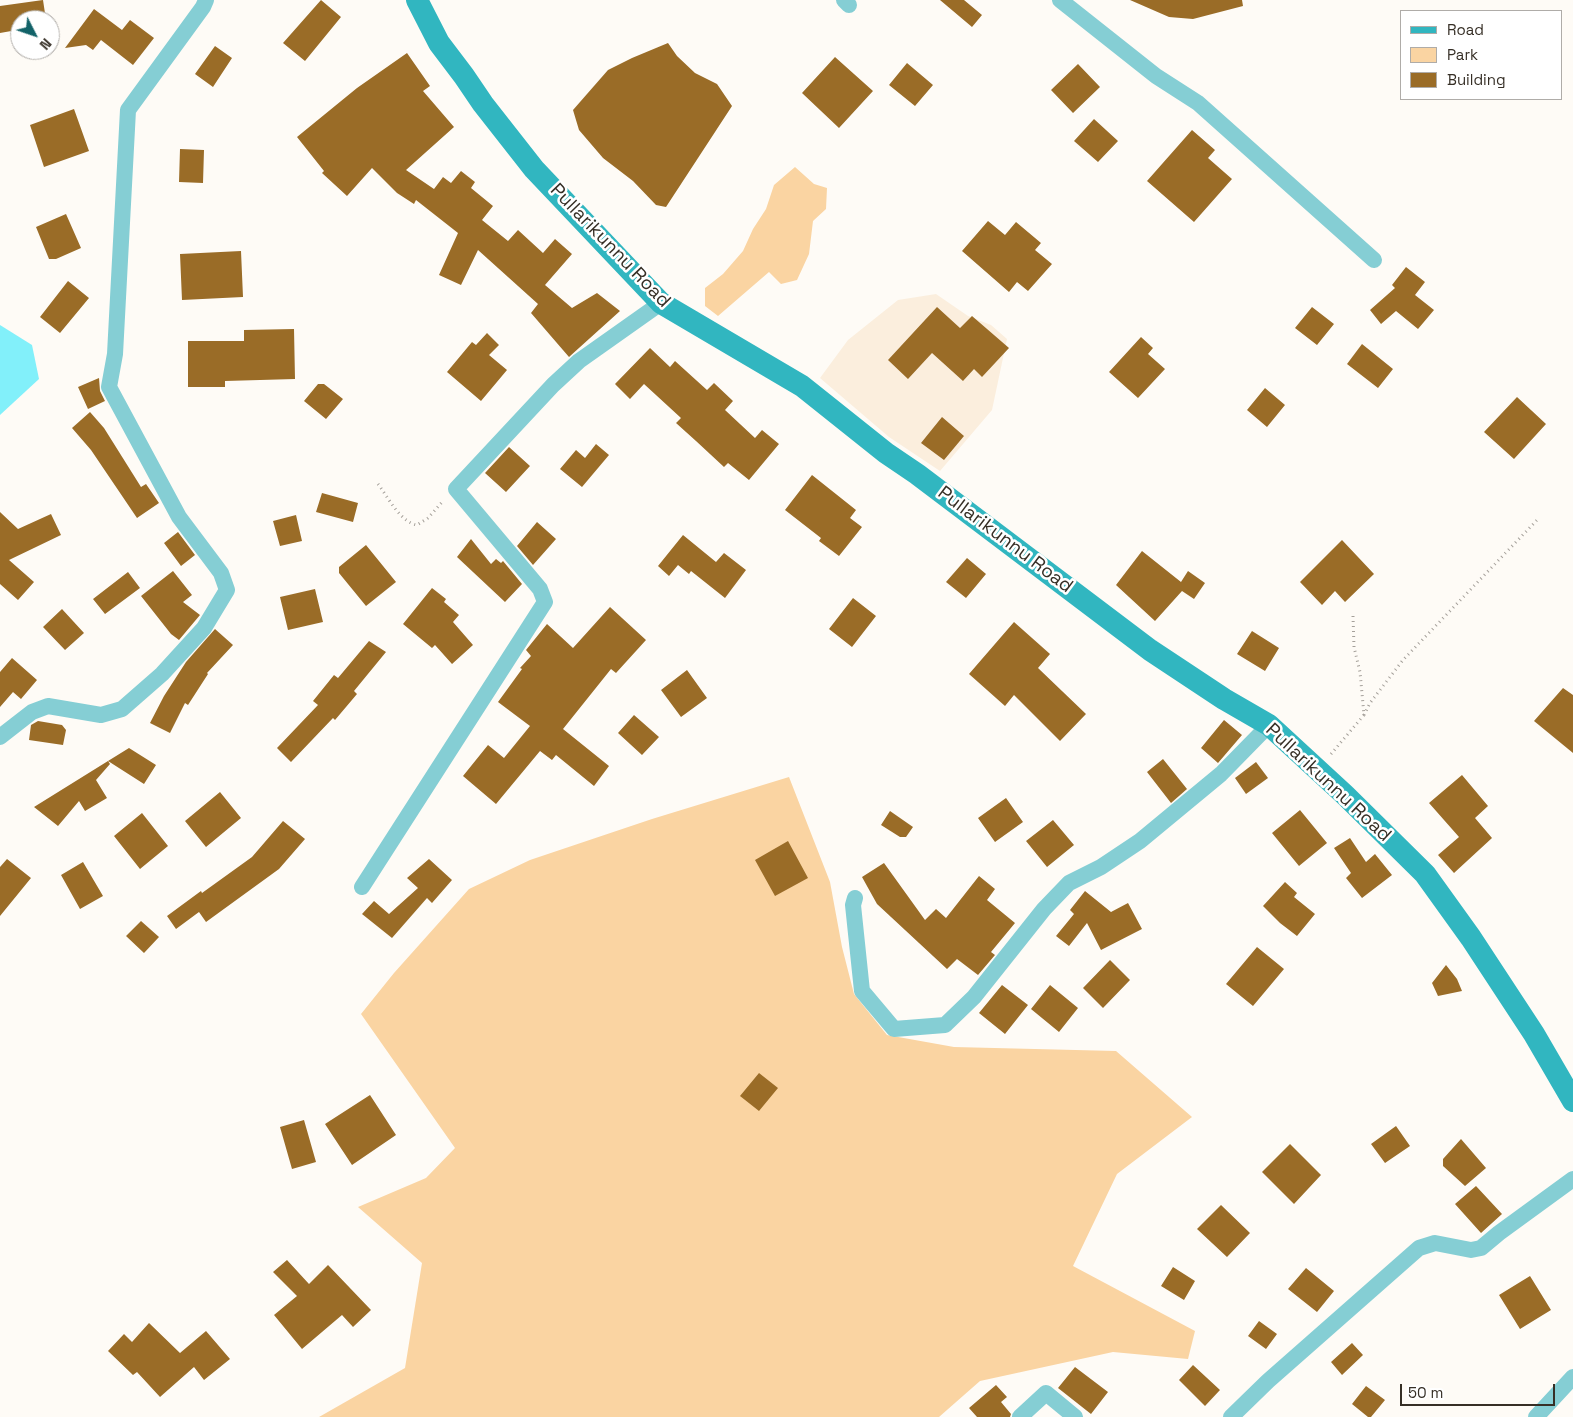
<!DOCTYPE html>
<style>
body{margin:0}
#map{position:relative;width:1573px;height:1417px;overflow:hidden;background:#fefbf6;font-family:"Space Grotesk",sans-serif}
canvas{display:block}
.legend{position:absolute;left:1400px;top:10px;width:162px;height:90px;box-sizing:border-box;background:#fff;border:1px solid #afaca8;margin:0;padding:6px 9px;list-style:none;font-size:15px;color:#362f26}
.legend li{display:flex;align-items:center;gap:10px;height:25px}
.legend b{width:25px;border:1px solid #afaca8}
.north{position:absolute;left:10px;top:10px;width:50px;height:50px;box-sizing:border-box;background:#fff;border:1px solid #afaca8;border-radius:50%;rotate:131deg;font-size:14px;font-weight:700;line-height:20px;text-align:center;color:#362f26}
.north::after{content:'';display:block;margin:auto;width:18px;height:22px;background:#126268;clip-path:polygon(50% 0,100% 100%,50% 72%,0 100%)}
.scale{position:absolute;left:1400px;top:1384px;width:155px;height:22px;box-sizing:border-box;border:2px solid #362f26;border-top:0;padding-left:6px;font-size:15px;line-height:18px;white-space:nowrap;color:#362f26;-webkit-text-stroke:4px #fff;paint-order:stroke}
</style>
<div id="map">
<canvas width="1573" height="1417"></canvas>
<ul class="legend">
<li><b style="height:6px;background:#31b6c0"></b>Road</li>
<li><b style="height:14px;background:#fad4a2"></b>Park</li>
<li><b style="height:14px;background:#9a6c27"></b>Building</li>
</ul>
<div class="north">N</div>
<div class="scale">50 m</div>
</div>
<script>
const ctx = document.querySelector('canvas').getContext('2d');
ctx.lineJoin = 'round';
function fill(path, color) { ctx.fillStyle = color; ctx.fill(path, 'evenodd'); }
function trace(path, color, width, dash) { ctx.strokeStyle = color; ctx.lineWidth = width; ctx.lineCap = dash ? 'butt' : 'round'; ctx.setLineDash(dash || []); ctx.stroke(path); }
function label(font, color, halo, rows, align = 'center') {
  ctx.font = font + ' "Space Grotesk",sans-serif'; ctx.lineWidth = 5; ctx.setLineDash([]); ctx.textBaseline = 'middle'; ctx.strokeStyle = halo; ctx.fillStyle = color; for (const [text, x, y, turn = 0] of rows) {
    ctx.save(); ctx.translate(x, y); ctx.rotate((+turn || 0) * Math.PI / 180); ctx.textAlign = isNaN(turn) ? turn : align; if (halo) ctx.strokeText(text, 0, 0); ctx.fillText(text, 0, 0); ctx.restore();
  }
}
fill(new Path2D(`
 M936 294 968 316 991 325 1007 339 992 410 940 471 889 437 820 378 848 340 898 300Z`), '#fbeedd');
fill(new Path2D(`
 M795 167 814 184 827 188 826 209 813 221 809 254 797 280 781 284 769 272 718 316 705 306V288L723 274 743 251 753 229 766 209 774 185Z
 M789 777 830 882 842 947 854 994 887 1035 954 1047 1116 1051 1192 1117 1117 1174 1073 1266 1195 1331 1188 1359 1113 1352 980 1381 939 1417H319L405 1368 422 1263 358 1207 426 1178 455 1148 361 1014 394 973 469 889 530 860 652 819Z`), '#fad4a2');
fill(new Path2D(`
 M0 325 32 345 39 379 0 415Z`), '#82f0fa');
fill(new Path2D(`
 M43 0 46 20H20V50H46L20 53 17 30 0 33V6Z
 M321 0 341 17 305 61 283 43Z
 M940 0H964L982 15 972 27Z
 M1130 0H1242L1243 6 1193 19 1169 17Z
 M94 9 122 30 130 20 154 38 133 65 101 40 93 50 86 45 65 48Z
 M668 43 677 56 695 73 717 84 732 106 666 207 656 205 633 181 603 158 579 130 573 110 608 70 632 58Z
 M215 46 232 58 213 87 195 74Z
 M407 53 430 86 423 91 454 127 406 170 434 189 443 177 451 183 461 171 475 182 471 188 493 206 482 220 508 241 518 230 543 253 555 239 572 254 545 285 572 308 597 293 620 311 569 357 531 313 538 304 478 250 461 285 439 275 458 233 416 200 414 204 397 193 372 168 347 196 322 173 324 171 297 137 357 88Z
 M835 57 873 91 839 128 802 93Z
 M907 63 933 85 915 106 889 85Z
 M1078 64 1100 87 1073 113 1051 90Z
 M74 109 89 151 44 167 30 125Z
 M1094 119 1118 141 1098 162 1074 141Z
 M1192 130 1215 150 1208 158 1232 179 1194 222 1147 181Z
 M180 149 204 150 203 183 179 182Z
 M66 214 81 248 56 259H49L36 227Z
 M988 221 1005 235 1016 222 1041 243 1035 250 1052 264 1028 291 1017 282 1009 292 962 251Z
 M241 251 243 297 182 300 180 254Z
 M1406 267 1425 282 1415 295 1434 310 1418 329 1396 311 1381 324 1370 310 1395 288 1392 285Z
 M68 281 89 298 60 333 40 317Z
 M937 307 960 328 972 316 1009 348 982 377 974 369 963 381 932 353 908 379 888 360Z
 M1312 307 1334 324 1317 345 1295 328Z
 M294 329 295 379 225 381V387H188V341H244V330Z
 M487 333 499 345 489 355 507 370 481 401 447 372 472 342 476 345Z
 M1141 337 1153 348 1148 354 1165 369 1138 398 1109 372Z
 M1362 344 1393 369 1378 388 1347 364Z
 M650 348 670 367 675 361 707 390 714 383 733 401 725 410 755 438 762 430 779 444 749 480 728 463 724 467 696 441 676 423 681 418 644 384 630 399 615 384Z
 M99 378 100 391 105 401 88 409 78 387Z
 M318 384H324L343 399 326 419 304 401Z
 M1265 388 1285 405 1267 427 1247 410Z
 M1517 397 1546 424 1514 459 1484 432Z
 M90 412 104 428 141 487 146 484 159 503 137 518 91 450 72 428Z
 M942 417 964 436 944 460 921 443Z
 M596 444 609 455 582 487 560 469 576 450 585 458Z
 M509 447 530 466 506 492 485 473Z
 M812 475 856 510 850 518 862 527 839 556 819 541 821 538 785 510Z
 M322 493 358 503 353 522 316 512Z
 M0 512 18 529 51 514 61 535 9 560 34 582 18 600 0 584Z
 M296 515 302 541 280 546 273 521Z
 M537 522 556 539 533 565 517 546Z
 M178 532 195 555 181 566 164 543Z
 M683 535 716 562 724 553 746 570 725 598 691 571 689 574 678 565 669 576 658 566Z
 M471 539 491 564 496 559 501 563 503 561 522 584 505 602 457 557Z
 M1342 540 1374 574 1345 602 1335 591 1322 605 1300 582Z
 M366 545 396 582 366 606 339 573V567Z
 M1142 551 1181 582 1188 571 1205 583 1194 599 1182 591 1155 621 1116 585Z
 M967 558 986 574 966 598 946 582Z
 M173 571 192 595 183 602 200 615 179 640 171 634 141 596Z
 M128 572 140 588 105 614 93 599Z
 M432 588 446 599 444 602 459 615 453 622 473 645 452 664 435 645 432 648 403 624Z
 M315 589 323 622 288 630 280 597Z
 M853 598 876 616 852 647 829 629Z
 M610 607 646 640 616 673 611 669 563 729 609 766 594 786 556 755 552 760 540 751 496 804 463 776 488 745 504 758 530 726 498 702 522 669 520 668 531 656 526 650 547 624 573 648Z
 M62 609 84 633 65 650 43 627Z
 M1014 622 1050 654 1038 668 1086 714 1060 741 1014 695 1005 706 969 674Z
 M215 629 233 645 207 673 208 674 188 705 185 703 170 733 150 723 164 696 186 662Z
 M1252 631 1279 648 1265 671 1237 654Z
 M369 641 386 652 354 691 357 694 335 720 333 718 291 762 277 748 318 705 313 701 334 675 338 678Z
 M12 658 37 680 21 699 13 692 0 707V672Z
 M687 670 707 698 681 717 661 690Z
 M1563 688 1573 695V753L1534 721Z
 M634 715 659 737 642 755 618 733Z
 M1224 720 1242 735 1218 763 1201 748Z
 M38 721 62 725 66 730 63 745 29 740 31 725Z
 M129 748 156 765 144 784 108 761Z
 M1163 759 1187 789 1171 803 1147 772Z
 M108 761 110 764 96 780 107 798 85 811 79 801 58 826 34 807Z
 M1256 762 1268 778 1246 794 1235 778Z
 M1462 775 1488 806 1475 818 1492 838 1454 873 1438 855 1459 837 1429 803Z
 M220 792 241 818 206 847 185 821Z
 M1006 798 1023 822 995 842 978 818Z
 M1300 810 1327 843 1299 866 1272 833Z
 M890 811 913 827 906 837H900L881 825Z
 M142 813 168 846 140 869 114 836Z
 M1053 820 1074 845 1047 867 1026 841Z
 M283 821 305 839 279 869 206 922 199 912 176 929 167 916 201 891 202 893 252 857Z
 M1350 838 1366 862 1375 854 1392 875 1362 898 1346 878 1351 873 1334 848Z
 M788 841 808 878 775 896 755 860Z
 M7 859 31 878 0 916V867Z
 M429 859 452 880 432 903 427 898 392 938 362 914 374 901 389 914 418 888 407 878Z
 M83 862 103 896 80 909 61 875Z
 M884 863 925 920 936 909 946 918 979 876 995 889 987 900 1015 923 991 952 995 955 978 975 957 959 947 969 877 904 862 877Z
 M1285 882 1297 893 1294 897 1315 914 1297 936 1280 923 1263 906Z
 M1085 891 1111 912 1128 903 1142 929 1101 950 1087 923 1069 946 1056 936 1074 914 1070 910Z
 M141 921 159 937 144 953 126 936Z
 M1257 947 1284 969 1253 1006 1226 984Z
 M1110 960 1130 980 1103 1008 1083 988Z
 M1446 965 1457 979 1462 991 1438 996 1432 983Z
 M1002 985 1028 1005 1005 1034 979 1013Z
 M1050 985 1078 1008 1059 1032 1031 1009Z
 M759 1073 778 1088 759 1111 740 1096Z
 M370 1095 396 1135 352 1165 325 1124Z
 M304 1120 316 1162 292 1169 280 1127Z
 M1396 1126 1410 1146 1385 1163 1371 1144Z
 M1461 1139 1486 1168 1465 1186 1443 1166V1159Z
 M1290 1144 1321 1175 1294 1204 1262 1172Z
 M1476 1186 1502 1214 1481 1233 1455 1204Z
 M1221 1205 1250 1233 1227 1257 1197 1229Z
 M287 1260 309 1284 328 1265 371 1310 353 1327 342 1315 302 1349 274 1315 297 1296 273 1272Z
 M1173 1267 1195 1281 1184 1300 1161 1286Z
 M1306 1268 1334 1291 1317 1312 1288 1289Z
 M1530 1276 1551 1310 1520 1329 1499 1295Z
 M1259 1321 1277 1334 1266 1349 1248 1336Z
 M149 1323 180 1353 206 1331 230 1359 204 1380 194 1367 160 1397 137 1372 133 1375 108 1351 124 1334 132 1342Z
 M1352 1343 1363 1355 1342 1375 1331 1362Z
 M1193 1365 1220 1390 1205 1406 1179 1380Z
 M1075 1367 1108 1392 1091 1414 1058 1388Z
 M996 1385 1007 1397 1001 1402 1011 1414 1010 1417H977L969 1408Z
 M1366 1386 1385 1400 1371 1417H1368L1352 1404Z`), '#9a6c27');
trace(new Path2D(`
 M378 484C388 497 400 522 417 525L428 518 443 501
 M1364 715 1370 703 1403 660 1539 518
 M1331 754 1364 715 1360 672 1354 647 1353 616`), '#a5a09a', 3, [1, 4]);
trace(new Path2D(`
 M844 0 849 5
 M1060 0 1156 76 1198 103 1374 260
 M0 737 32 712 48 706 101 715 122 709 162 674 204 628 227 590 221 573 179 517 109 387 115 354 128 110 203 7 206 0
 M362 887 545 602 540 589 456 489 553 385 579 361 661 303
 M855 898 853 905 862 991 894 1029 945 1025 974 997 1044 909 1069 883 1101 867 1140 841 1221 774 1269 725
 M1020 1417 1046 1393 1075 1417
 M1231 1417 1268 1381 1419 1248 1435 1243 1471 1250 1481 1248 1499 1233 1573 1179
 M1536 1417 1573 1377`), '#85ced4', 16);
trace(new Path2D(`
 M417 0 439 43 464 76 483 104 534 169 661 303 802 386 886 453 917 474 1150 650 1224 699 1269 725 1345 795 1425 874 1471 938 1534 1034 1573 1101`), '#31b6c0', 22);
label('19px', '#362f26', '#fff', [
 ["Pullarikunnu Road",610,246,46],
 ["Pullarikunnu Road",1005,540,37],
 ["Pullarikunnu Road",1328,783,43]
]);
</script>
